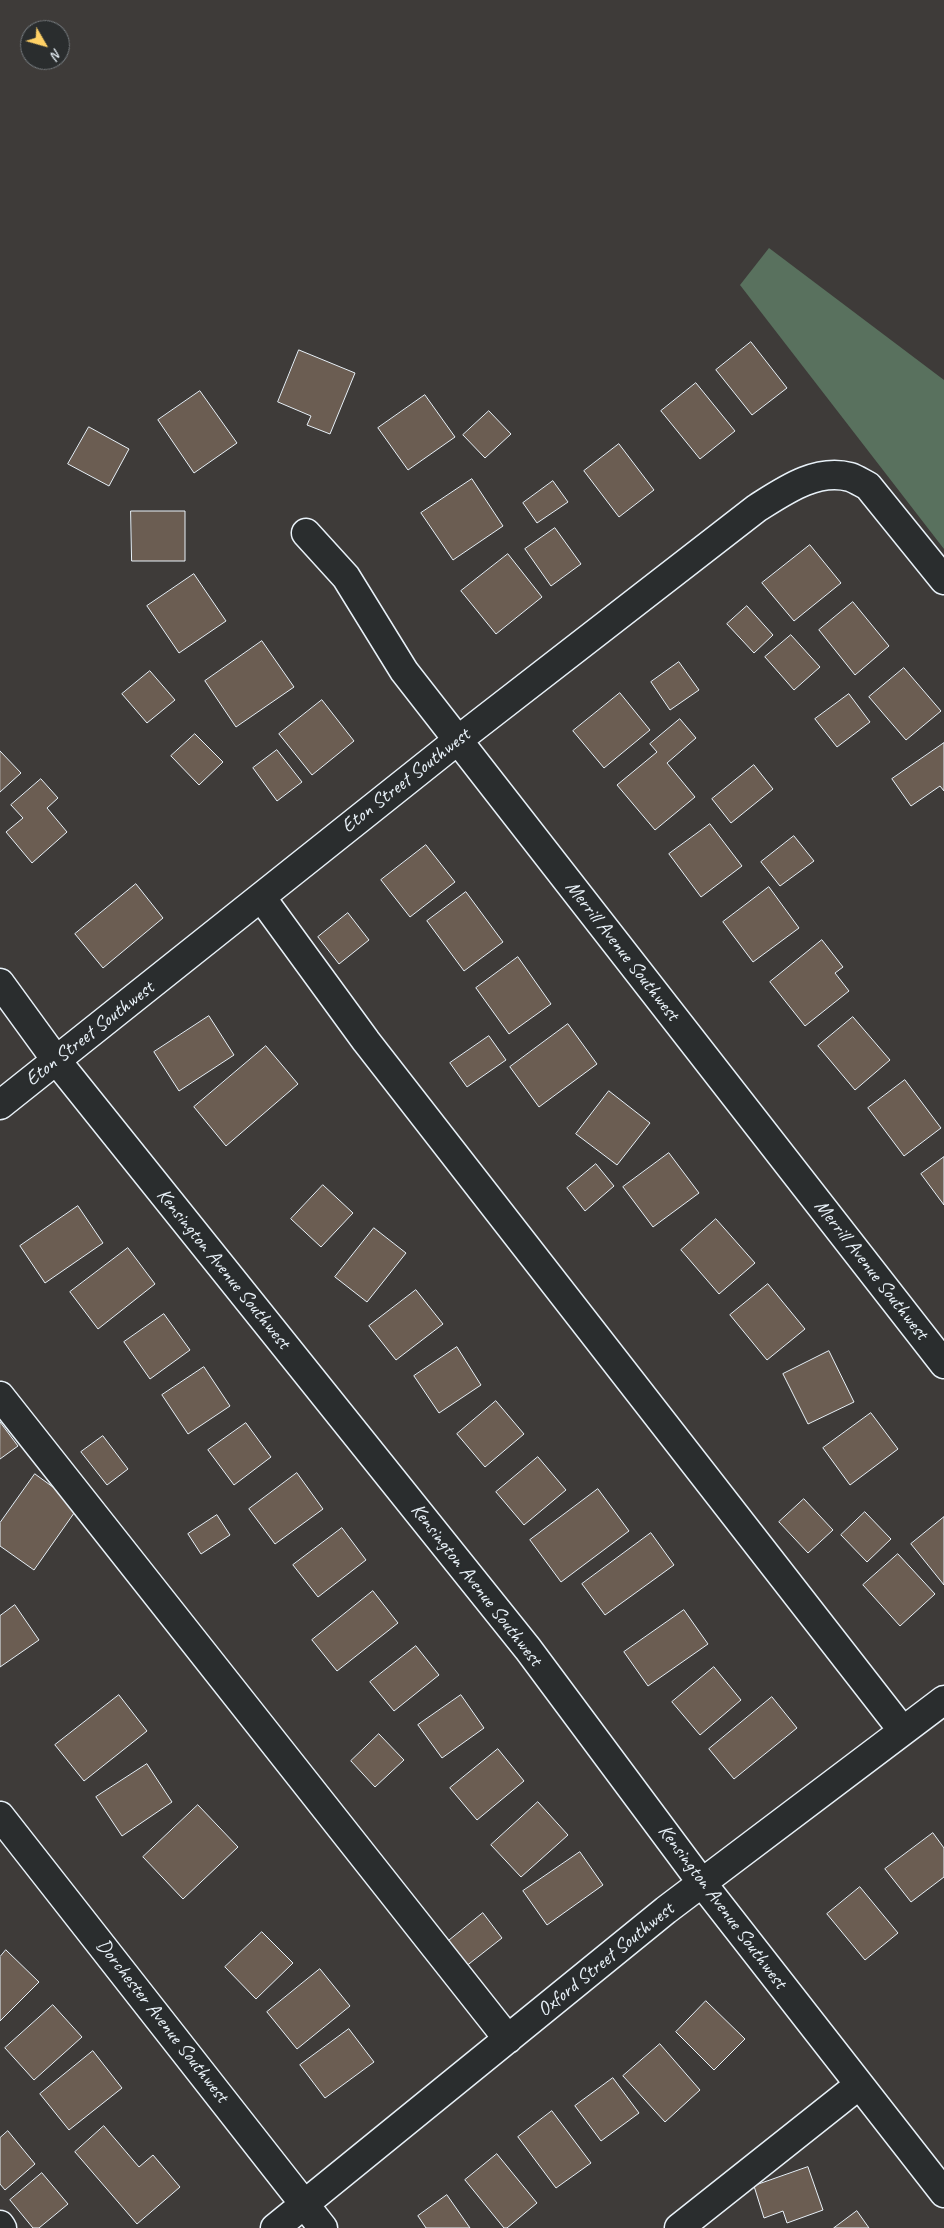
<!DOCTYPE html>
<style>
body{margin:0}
#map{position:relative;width:944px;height:2228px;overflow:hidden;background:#3e3b39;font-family:Caveat,sans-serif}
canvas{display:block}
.north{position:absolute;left:20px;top:20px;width:50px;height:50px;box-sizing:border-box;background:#2a2d2e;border:1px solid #767b7f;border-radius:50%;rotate:128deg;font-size:14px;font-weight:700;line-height:20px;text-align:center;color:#e8f1f8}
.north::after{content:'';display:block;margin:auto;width:18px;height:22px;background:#ffd166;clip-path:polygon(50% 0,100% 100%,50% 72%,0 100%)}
</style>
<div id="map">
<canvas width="944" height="2228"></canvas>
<div class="north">N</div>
</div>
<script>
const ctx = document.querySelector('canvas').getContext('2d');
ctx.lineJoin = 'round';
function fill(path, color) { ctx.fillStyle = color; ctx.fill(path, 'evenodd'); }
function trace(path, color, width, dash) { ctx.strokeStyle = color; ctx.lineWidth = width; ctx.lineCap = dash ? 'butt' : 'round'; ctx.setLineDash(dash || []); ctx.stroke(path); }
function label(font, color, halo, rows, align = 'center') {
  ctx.font = font + ' Caveat,sans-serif'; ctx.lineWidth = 4.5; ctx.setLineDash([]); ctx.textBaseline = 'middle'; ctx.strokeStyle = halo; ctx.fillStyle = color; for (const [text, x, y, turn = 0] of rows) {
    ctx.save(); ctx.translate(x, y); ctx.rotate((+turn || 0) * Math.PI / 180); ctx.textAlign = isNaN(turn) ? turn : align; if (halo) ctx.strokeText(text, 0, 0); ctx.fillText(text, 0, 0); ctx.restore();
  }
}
fill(new Path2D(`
 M769 248 944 380V549L740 285Z`), '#59715e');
const building = new Path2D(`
 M751 342 787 388 752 415 716 370Z
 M299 350 355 373 330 434 307 425 311 416 278 402Z
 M696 383 735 431 700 459 661 411Z
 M200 391 237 443 194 473 158 420Z
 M425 395 455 437 408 470 378 428Z
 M489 411 511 434 485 458 463 435Z
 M89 427 129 449 109 486 68 464Z
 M619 444 654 490 619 517 584 471Z
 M472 479 503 526 453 560 421 513Z
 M553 481 568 502 537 523 523 503Z
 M131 511H185V561H132Z
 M555 528 581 564 551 586 525 549Z
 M810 545 841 583 794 621 762 583Z
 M508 554 542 597 496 634 461 591Z
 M194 574 226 621 179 653 147 606Z
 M853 602 889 646 855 675 819 630Z
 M747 606 773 635 754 653 727 624Z
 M791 635 820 667 794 690 765 657Z
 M262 641 294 687 236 727 205 681Z
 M679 662 699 690 670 710 651 682Z
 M904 668 941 711 906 740 869 697Z
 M150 671 175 700 147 723 122 694Z
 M620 693 650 730 604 768 573 731Z
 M849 694 870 722 837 747 815 719Z
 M322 700 354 741 312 775 279 734Z
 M680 719 696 738 667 763 695 797 655 830 617 785 657 752 650 744Z
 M195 734 223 762 199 785 171 756Z
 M944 743V791L940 786 911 806 892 779Z
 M277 750 302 782 277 801 253 768Z
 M0 751 21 773 0 792Z
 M754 765 773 789 731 823 712 799Z
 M41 779 58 798 47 808 67 832 32 863 6 832 23 818 11 805Z
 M710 824 742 866 701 897 669 854Z
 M794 836 814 861 780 886 761 862Z
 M426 845 455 882 410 917 381 880Z
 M136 884 163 918 103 968 75 934Z
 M769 887 799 928 753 962 723 922Z
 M466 892 503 942 464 971 427 921Z
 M348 913 369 940 339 964 318 937Z
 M822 940 843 967 835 973 849 991 805 1026 770 982Z
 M518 957 551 1004 509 1034 476 988Z
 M209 1016 234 1055 179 1091 154 1052Z
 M853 1017 890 1060 855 1090 818 1046Z
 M568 1024 597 1064 539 1107 510 1067Z
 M489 1036 506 1060 467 1087 450 1063Z
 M266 1046 298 1084 226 1146 194 1107Z
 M905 1080 941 1128 904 1156 868 1108Z
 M609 1091 650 1123 617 1165 576 1134Z
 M669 1153 699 1193 653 1227 623 1187Z
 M944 1157V1205L921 1174Z
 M596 1164 614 1186 585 1211 567 1188Z
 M323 1185 353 1213 321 1247 291 1219Z
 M78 1206 103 1243 45 1283 20 1246Z
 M716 1219 755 1263 719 1294 681 1250Z
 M374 1228 406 1253 367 1302 335 1277Z
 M128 1248 155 1284 98 1329 70 1292Z
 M768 1284 805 1329 767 1360 730 1315Z
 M416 1290 443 1324 396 1360 369 1326Z
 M164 1314 190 1350 150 1379 124 1342Z
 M457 1347 481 1385 439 1413 414 1376Z
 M829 1351 854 1402 808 1424 783 1374Z
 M204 1367 230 1406 188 1434 162 1395Z
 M496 1401 524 1434 485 1467 457 1434Z
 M871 1413 898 1449 850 1485 823 1448Z
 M0 1422 18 1446 0 1459Z
 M246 1423 271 1457 234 1485 208 1450Z
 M103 1436 128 1469 107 1485 81 1452Z
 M538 1457 566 1490 524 1525 496 1492Z
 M297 1473 323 1509 275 1544 249 1509Z
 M35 1474 79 1506 34 1570 0 1546V1523Z
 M598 1489 629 1531 561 1582 530 1540Z
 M804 1499 833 1530 808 1553 779 1522Z
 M865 1512 891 1539 867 1562 841 1535Z
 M217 1515 230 1535 201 1554 188 1534Z
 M944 1517V1585L911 1544Z
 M342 1528 366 1560 318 1597 293 1565Z
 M651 1533 674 1565 605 1615 582 1584Z
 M898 1554 935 1594 900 1626 863 1585Z
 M373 1591 398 1623 337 1671 312 1640Z
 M15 1605 39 1640 0 1667V1616Z
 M684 1610 708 1644 648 1686 624 1652Z
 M416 1646 439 1675 394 1711 370 1682Z
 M714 1667 741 1700 700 1735 672 1702Z
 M119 1695 147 1731 84 1781 55 1745Z
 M461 1695 484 1728 442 1758 418 1725Z
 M772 1697 797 1728 734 1779 709 1749Z
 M379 1734 404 1760 375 1787 351 1761Z
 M498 1749 524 1781 477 1820 450 1788Z
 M147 1764 172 1802 122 1836 96 1797Z
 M538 1802 568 1835 521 1877 491 1845Z
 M198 1805 238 1847 183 1899 143 1857Z
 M933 1833 944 1848V1877L911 1902 885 1869Z
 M580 1852 603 1885 547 1925 523 1891Z
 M860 1887 898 1933 865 1960 827 1914Z
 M483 1913 502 1938 465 1967 446 1943Z
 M262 1932 293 1963 256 1999 225 1967Z
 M6 1950 39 1982 0 2021V1957Z
 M320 1969 350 2006 297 2049 267 2012Z
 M706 2001 745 2039 714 2070 676 2032Z
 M53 2005 82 2037 34 2080 5 2048Z
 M349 2029 374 2062 325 2098 300 2065Z
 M660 2044 700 2090 665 2122 623 2076Z
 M93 2051 122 2088 69 2130 40 2094Z
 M613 2078 639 2113 601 2141 575 2106Z
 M552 2111 591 2163 556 2188 518 2137Z
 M104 2126 139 2167 153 2155 180 2187 137 2224 75 2152Z
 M8 2131 35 2164 5 2190 0 2184V2138Z
 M497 2154 537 2203 507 2228H504L465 2180Z
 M808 2167 823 2210 787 2223 783 2211 764 2218 754 2186Z
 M42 2173 68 2204 39 2228H33L10 2200Z
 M447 2195 470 2228H426L418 2216Z
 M857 2211 869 2228H834Z`);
fill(building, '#6b5d52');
trace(building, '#e8f1f8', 1);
const minor = new Path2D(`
 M306 533 346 577 404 671 944 1364
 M261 897 366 1041 903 1731
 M0 983 56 1060 528 1649 702 1883 944 2193
 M0 1105 458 740 757 508C784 491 816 468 850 477 856 479 862 483 868 486L944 580
 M0 1396 508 2039
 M0 1816 323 2228
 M0 2225 2 2228
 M275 2228 666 1910 944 1700
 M679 2228 859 2085`);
trace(minor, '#e8f1f8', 31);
trace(minor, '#2a2d2e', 28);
label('20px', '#e8f1f8', '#2a2d2e', [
 ["Eton Street Southwest",406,781,-38],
 ["Merrill Avenue Southwest",622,951,52],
 ["Eton Street Southwest",90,1034,-38],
 ["Kensington Avenue Southwest",223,1269,51],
 ["Merrill Avenue Southwest",871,1270,52],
 ["Kensington Avenue Southwest",476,1585,52],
 ["Kensington Avenue Southwest",722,1907,53],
 ["Oxford Street Southwest",606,1960,-39],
 ["Dorchester Avenue Southwest",162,2021,52]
]);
</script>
